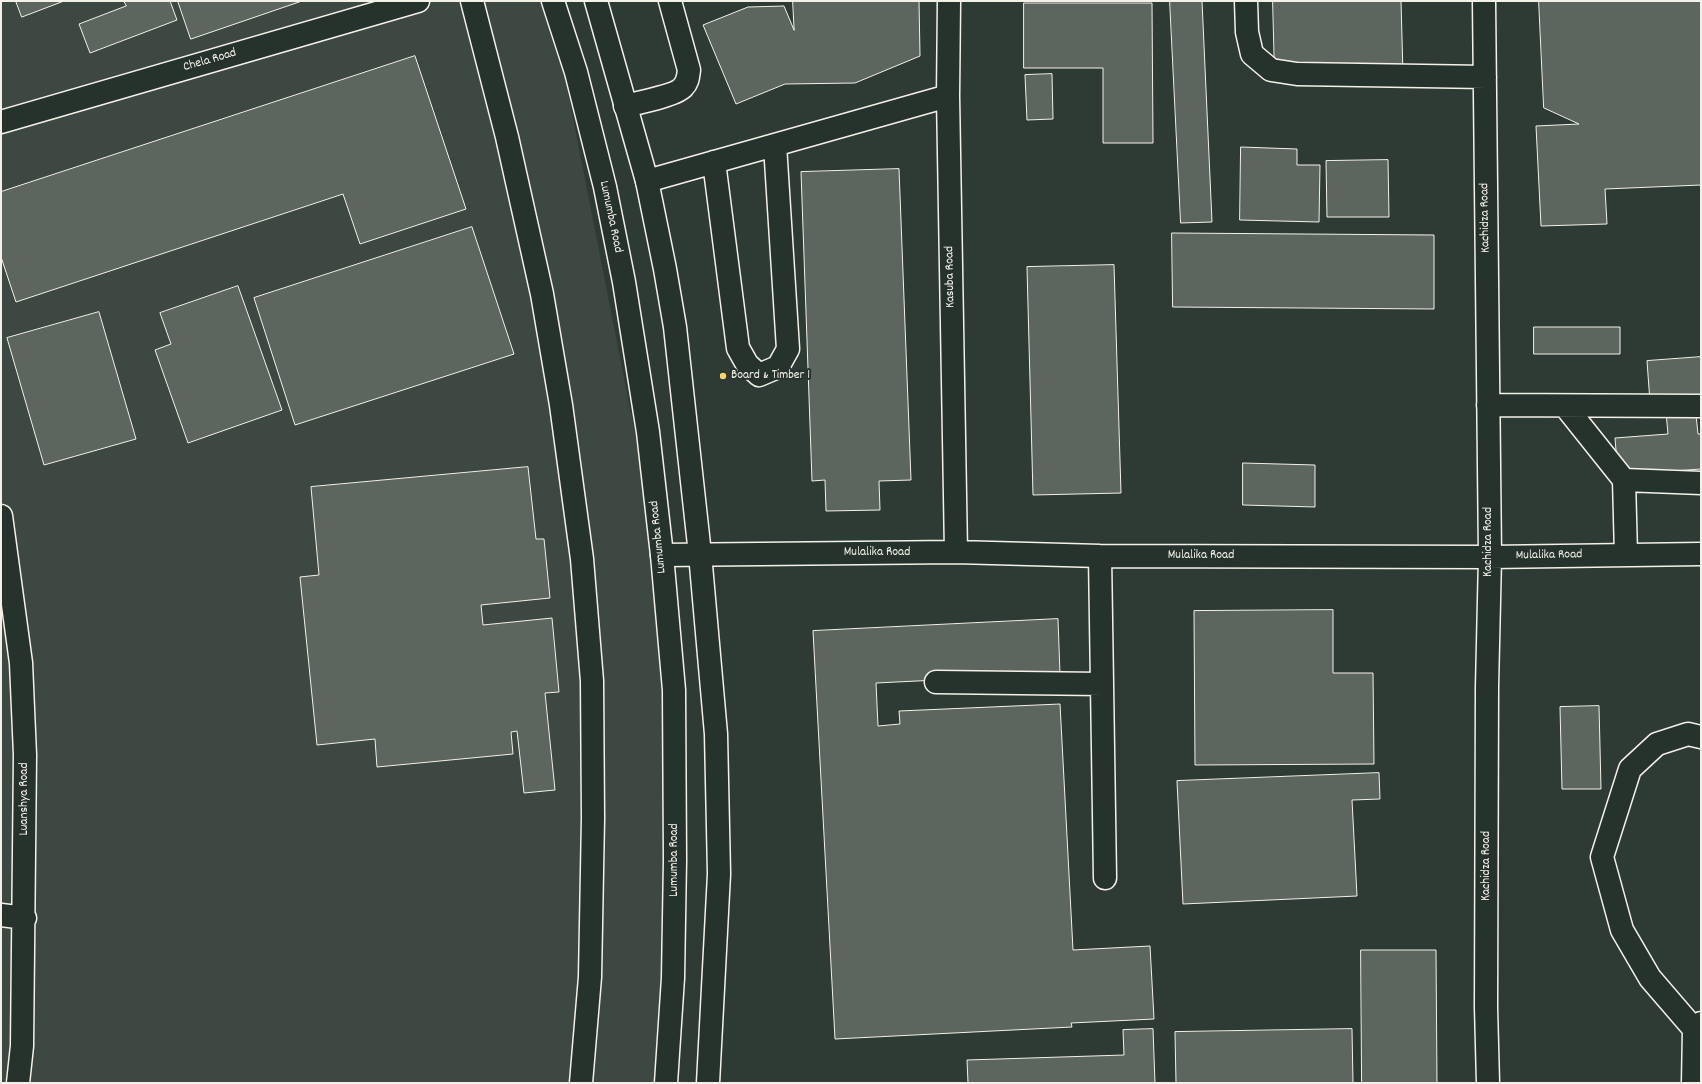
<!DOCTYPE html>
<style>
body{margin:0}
#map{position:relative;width:1702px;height:1084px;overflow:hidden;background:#2e3b34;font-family:Dekko,sans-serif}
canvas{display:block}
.frame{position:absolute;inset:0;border:2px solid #f4f1e8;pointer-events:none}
</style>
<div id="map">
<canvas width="1702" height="1084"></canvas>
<div class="frame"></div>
</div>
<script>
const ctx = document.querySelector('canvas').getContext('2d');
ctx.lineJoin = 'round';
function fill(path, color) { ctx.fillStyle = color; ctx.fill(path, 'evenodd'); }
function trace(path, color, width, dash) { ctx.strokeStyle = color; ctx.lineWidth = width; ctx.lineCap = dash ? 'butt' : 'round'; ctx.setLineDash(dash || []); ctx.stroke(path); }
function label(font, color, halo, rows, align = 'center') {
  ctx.font = font + ' Dekko,sans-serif'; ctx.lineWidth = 4; ctx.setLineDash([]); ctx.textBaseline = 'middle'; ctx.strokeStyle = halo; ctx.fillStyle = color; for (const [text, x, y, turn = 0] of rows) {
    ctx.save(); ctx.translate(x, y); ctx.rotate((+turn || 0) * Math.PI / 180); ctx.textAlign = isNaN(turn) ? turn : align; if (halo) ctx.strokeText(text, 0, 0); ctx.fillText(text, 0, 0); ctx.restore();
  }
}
fill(new Path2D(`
 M1 1H550L662 571 671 994 658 1083H1Z`), '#3c4841');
const building = new Path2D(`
 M16 1H64L22 17Z
 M124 1H170L177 20 90 53 79 24 126 6Z
 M178 1H302L191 39Z
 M793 1H919L920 56 855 83 785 84 736 104 703 25 748 7 784 6 794 30Z
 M1170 1H1202L1212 222 1181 223Z
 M1273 1H1401L1403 75 1275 77Z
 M1539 1H1701V185L1605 189 1607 224 1541 226 1536 126 1579 124 1544 108Z
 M1024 3H1152L1153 143H1103V68H1024Z
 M415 56 466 209 360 244 343 194 16 302 1 257V192Z
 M1052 74 1053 119 1027 120 1025 75Z
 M1241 147 1297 149V165H1320L1319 222 1240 220Z
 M1388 160 1389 217H1327L1326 161Z
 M899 169 911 480 879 481 880 510 826 511 825 480 812 481 801 172Z
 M472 227 514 354 295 425 254 298Z
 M1172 233 1434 235V309L1173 307Z
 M1114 265 1121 493 1033 495 1027 267Z
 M238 286 282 410 188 443 155 350 171 344 160 313Z
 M99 312 136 439 44 465 7 338Z
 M1534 327H1620V354H1534Z
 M1701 357V406H1695L1698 434H1701V469L1618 475 1615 438 1668 434 1665 401 1650 402 1647 361Z
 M1243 463 1315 465V507L1243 505Z
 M528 467 536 539H544L550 598 481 605 483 625 552 618 559 692 545 693 555 790 524 793 517 731 511 732 513 754 377 767 375 739 317 745 300 577 319 575 311 487Z
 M1333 610V673H1373L1374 764 1195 765 1194 611Z
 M1058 619 1060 674 876 683 878 726 900 724 899 711 1060 704 1073 950 1150 946 1154 1019 1071 1023 1072 1027 835 1039 813 631Z
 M1599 706 1601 789H1562L1560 707Z
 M1379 773 1380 799 1352 800 1357 896 1183 904 1177 781Z
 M1361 950H1436L1437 1083H1362Z
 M1153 1029 1155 1083H968L967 1060 1124 1055 1123 1030Z
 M1352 1029 1353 1083H1176L1175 1032Z`);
fill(building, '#5c655e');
trace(building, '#f4f1e8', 1);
const minor = new Path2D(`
 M472 1 507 137 542 294 561 405 582 559 592 681 593 818 590 977 581 1083
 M949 1 948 96 956 552
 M1246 1 1247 32 1252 54 1271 70 1297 74 1485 77
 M1484 1 1490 557 1487 687 1486 1007 1488 1083
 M625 106C637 103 677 95 683 87 688 82 688 77 689 70L670 1
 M1 122 418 1
 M714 162 738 348 747 364 759 375 778 367 788 349 775 145
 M647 181 948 96
 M1488 405 1701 406
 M1565 406 1624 480 1626 555
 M1624 480 1701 483
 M1 516 21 663 25 755 22 1046 18 1083
 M662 555 956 552 1100 556 1490 557 1701 554
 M1100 556 1105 878
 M936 682 1102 684
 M1 915 25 918
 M1694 1029 1650 978 1622 930 1602 857 1630 769 1657 744 1688 734 1701 737
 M1693 1083 1694 1029 1701 1023`);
const major = new Path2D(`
 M553 1 576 72 605 187 624 282 648 432 662 555 674 690 675 860 673 978 666 1083
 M596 1 647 181 665 269 675 327 700 554 716 734 719 874 708 1083`);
trace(minor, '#f4f1e8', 25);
trace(major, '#f4f1e8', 25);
trace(minor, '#26332d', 22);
trace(major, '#26332d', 22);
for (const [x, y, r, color] of [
 [723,376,4,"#ffd166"]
]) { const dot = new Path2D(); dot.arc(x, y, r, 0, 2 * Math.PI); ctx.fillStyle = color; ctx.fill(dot); trace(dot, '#26332d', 1.5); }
label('13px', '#f4f1e8', '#26332d', [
 ["Chela Road",210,61,-16],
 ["Lumumba Road",610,217,78],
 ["Kachidza Road",1486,218,-91],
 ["Kasuba Road",951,277,-91],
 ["Lumumba Road",659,537,-96],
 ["Kachidza Road",1489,542,-90],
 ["Mulalika Road",877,553],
 ["Mulalika Road",1201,556],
 ["Mulalika Road",1549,556,-1],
 ["Luanshya Road",25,799,-90],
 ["Lumumba Road",675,860,-90],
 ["Kachidza Road",1487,866,-90]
]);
label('13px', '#f4f1e8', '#26332d', [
 ["Board & Timber 1",731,376]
], 'left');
</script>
